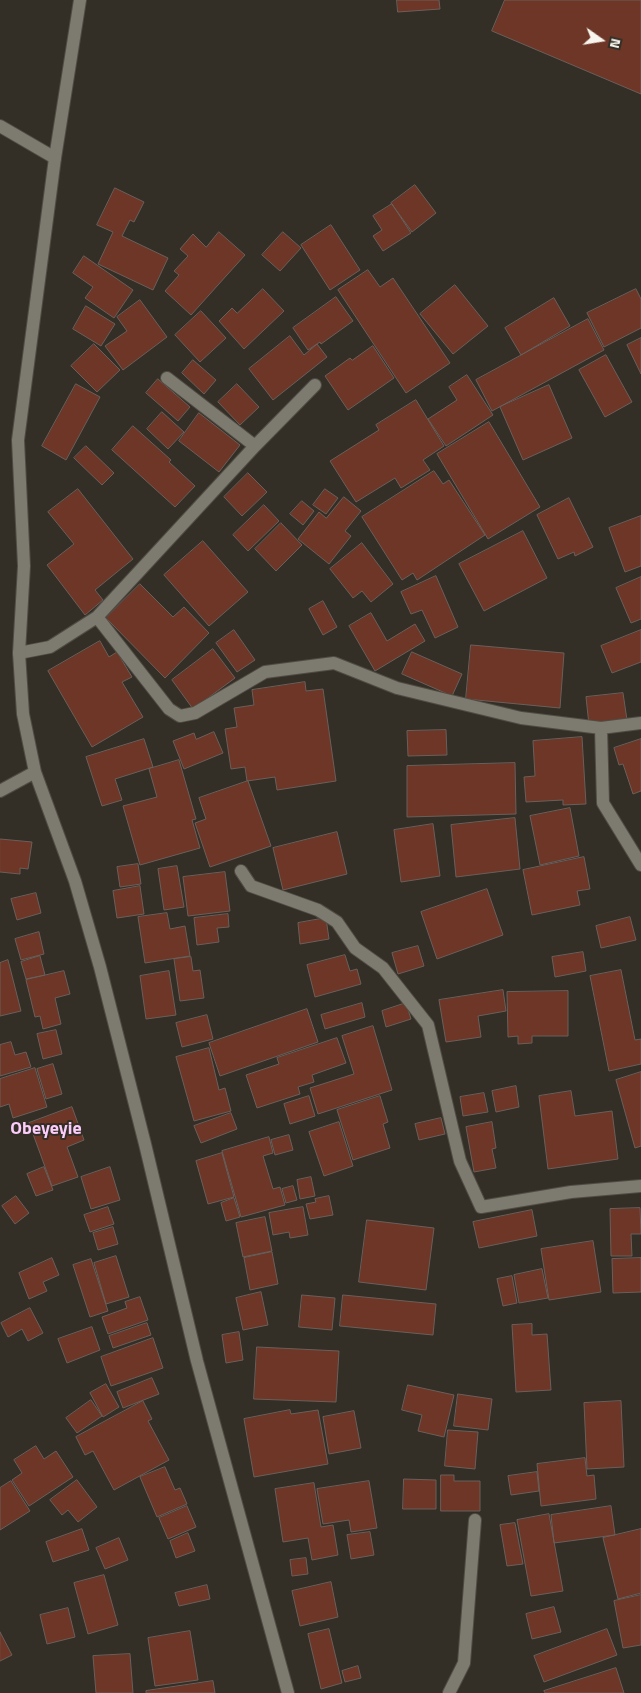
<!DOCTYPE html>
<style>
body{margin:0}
#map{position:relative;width:641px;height:1693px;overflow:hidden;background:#332f26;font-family:"Titillium Web",sans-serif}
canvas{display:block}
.north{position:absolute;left:576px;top:15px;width:50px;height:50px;-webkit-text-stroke:4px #332f26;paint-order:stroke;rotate:103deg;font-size:14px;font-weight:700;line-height:20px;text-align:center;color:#f7f5ee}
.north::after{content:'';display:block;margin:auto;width:18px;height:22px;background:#f7f5ee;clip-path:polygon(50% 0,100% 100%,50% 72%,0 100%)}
</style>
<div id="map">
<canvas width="641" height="1693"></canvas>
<div class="north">N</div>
</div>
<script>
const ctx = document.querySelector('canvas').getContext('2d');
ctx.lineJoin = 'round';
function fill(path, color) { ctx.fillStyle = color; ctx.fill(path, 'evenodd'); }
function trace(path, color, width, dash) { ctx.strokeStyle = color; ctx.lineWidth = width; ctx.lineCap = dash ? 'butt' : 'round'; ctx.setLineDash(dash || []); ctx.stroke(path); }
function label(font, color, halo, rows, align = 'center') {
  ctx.font = font + ' "Titillium Web",sans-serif'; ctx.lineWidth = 4; ctx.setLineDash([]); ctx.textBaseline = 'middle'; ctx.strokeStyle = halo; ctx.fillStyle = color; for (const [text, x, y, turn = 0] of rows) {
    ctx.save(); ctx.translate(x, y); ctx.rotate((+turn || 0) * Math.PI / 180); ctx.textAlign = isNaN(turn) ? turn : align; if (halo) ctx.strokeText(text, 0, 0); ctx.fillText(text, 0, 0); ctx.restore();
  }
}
const building = new Path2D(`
 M397 0H439L440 9 398 12Z
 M505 0H641V94L492 31Z
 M415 185 436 213 412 232 391 203Z
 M115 188 144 202 134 222 130 220 122 236 168 258 153 290 98 264 113 232 97 225Z
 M392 204 411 233 383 251 373 236 382 230 373 216Z
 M331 225 360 270 330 290 301 245Z
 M219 232 245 255 191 315 165 291 179 275 174 271 188 256 180 249 193 234 206 247Z
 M283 232 301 248 280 271 262 255Z
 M84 256 133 290 114 318 85 298 93 287 73 273Z
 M368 270 380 287 393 278 450 363 406 393 338 290Z
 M455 285 488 326 453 354 420 314Z
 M263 289 284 311 244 349 219 321 232 308 237 313Z
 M636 289 641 299V328L604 347 587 313Z
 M336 297 353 321 321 344 320 342 308 350 293 328Z
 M554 298 570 326 521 355 505 328Z
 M140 300 167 337 123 370 105 346 127 331 117 317Z
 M86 306 115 324 101 346 73 329Z
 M201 311 226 338 200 362 175 335Z
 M588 319 604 350 492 411 476 380Z
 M290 336 304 355 317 344 327 357 273 400 249 369Z
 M641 338V374L627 345Z
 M94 344 120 370 97 392 71 366Z
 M373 346 394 378 348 410 325 376 350 358 352 360Z
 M606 355 632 402 605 417 579 370Z
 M193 360 216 380 204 394 182 373Z
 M467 375 493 415 446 446 428 419 457 400 449 387Z
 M158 379 190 407 178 421 146 393Z
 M76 384 100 397 66 460 42 446Z
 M237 384 259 407 240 425 218 402Z
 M549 385 572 438 523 460 500 407Z
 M416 400 444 446 423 460 430 470 401 488 395 478 356 502 330 461 379 430 376 425Z
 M162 412 184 432 168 449 147 429Z
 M199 413 240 445 219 472 179 441Z
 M489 422 540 507 488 539 437 454Z
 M133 426 171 460 169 462 195 486 175 507 112 450Z
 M86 446 114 473 102 485 74 458Z
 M434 471 443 484 449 480 485 535 417 580 413 573 402 580 362 517Z
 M248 473 267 492 242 516 224 497Z
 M78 489 133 559 95 590 103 600 85 615 47 565 74 544 48 512Z
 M325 489 338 498 326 514 313 505Z
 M344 497 361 511 345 531 351 536 329 564 298 539 319 512 326 518Z
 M569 498 593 547 575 556 574 552 558 559 537 515Z
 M302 501 314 511 303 525 290 514Z
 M264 505 279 521 248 551 233 535Z
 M641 516V566L625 572 609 528Z
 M281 523 302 545 276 571 255 549Z
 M523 531 547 578 484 611 459 564Z
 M203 541 248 592 209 626 164 575Z
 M362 543 393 584 371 602 362 591 353 598 330 569Z
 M436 576 458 627 435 638 422 610 411 614 401 592Z
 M641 577V619L631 623 616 588Z
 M140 584 173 617 184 607 209 633 165 678 106 618Z
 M323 601 337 627 323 635 309 609Z
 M371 613 387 641 415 624 425 641 375 671 349 626Z
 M234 630 255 660 237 672 216 643Z
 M641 630V662L612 673 601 646Z
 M100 641 109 657 117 652 132 677 122 682 143 717 92 747 48 671Z
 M471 645 564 653 560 708 466 699Z
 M213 649 235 678 193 709 172 680Z
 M412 652 462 674 452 696 402 674Z
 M305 682 306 691 323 689 336 781 277 790 275 777 247 781 245 767 231 769 225 729 237 727 234 708 254 705 252 690Z
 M623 693 627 720 589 725 586 697Z
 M446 730 447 755 408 756 407 731Z
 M214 732 223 753 184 769 173 741 194 733 196 739Z
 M582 737 586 804 563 805V800L526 802 524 777 535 776 533 741Z
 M144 739 153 767 115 779 122 800 102 806 86 757Z
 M641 739V791L633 794 623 764 619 765 614 748Z
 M179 760 196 819 192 820 200 848 140 865 123 806 157 797 149 769Z
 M515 763 516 814 407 817V766Z
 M248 781 271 846 210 867 195 823 206 819 199 798Z
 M570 808 579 856 540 865 530 816Z
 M515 818 520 869 456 877 451 825Z
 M433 824 440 876 401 882 394 830Z
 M337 832 347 874 283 890 273 848Z
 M0 839 32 842 28 869 20 868V874L0 872Z
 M584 857 590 889 577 891 580 905 532 915 523 870Z
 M138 864 141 884 120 887 117 867Z
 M177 866 184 907 164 910 158 869Z
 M225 872 230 911 188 916 183 877Z
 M140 886 144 914 117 918 113 891Z
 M487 889 503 935 437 959 421 912Z
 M36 893 41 913 17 920 11 899Z
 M167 913 170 929 185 926 190 956 145 963 138 917Z
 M228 914 229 927 217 928 219 942 197 945 194 918Z
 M630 917 636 940 601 948 596 926Z
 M326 918 329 939 300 944 298 923Z
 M39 932 44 954 21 960 15 939Z
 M418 946 424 966 398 974 392 953Z
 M583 952 586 971 555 977 552 957Z
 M345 955 350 971 357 969 361 984 315 997 307 965Z
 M40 956 45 975 26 979 21 962Z
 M191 957 193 971 200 970 204 998 180 1001 174 959Z
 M8 960 21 1011 0 1016V963Z
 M621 970 635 1040 641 1039V1064L609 1071 590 976Z
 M64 971 70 994 55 998 61 1024 43 1029 40 1016 35 1017 26 980Z
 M169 971 176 1015 146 1019 140 976Z
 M503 990 506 1011 478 1016 481 1037 446 1042 439 1000Z
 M568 991V1036H532V1043L518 1044V1036L508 1037 507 992Z
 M362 1003 365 1017 325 1029 321 1015Z
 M406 1003 411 1019 386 1027 382 1011Z
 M307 1009 318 1042 220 1076 209 1043Z
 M207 1015 213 1039 182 1047 176 1023Z
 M373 1026 392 1090 318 1114 310 1088 354 1074 342 1036Z
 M56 1030 62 1054 43 1059 37 1034Z
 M337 1038 346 1063 312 1075 314 1082 298 1087 300 1094 257 1108 246 1075 279 1064 277 1058Z
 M11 1042 15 1055 26 1052 31 1067 0 1076V1045Z
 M209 1048 219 1090 225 1088 231 1111 194 1121 176 1057Z
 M53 1064 62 1094 46 1099 37 1069Z
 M35 1068 47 1107 13 1118 9 1104 0 1107V1079Z
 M641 1072V1146L635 1148 616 1080Z
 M516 1086 519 1107 496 1112 492 1091Z
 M571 1091 575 1116 612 1111 618 1159 548 1169 539 1096Z
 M484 1093 488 1112 463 1116 460 1097Z
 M309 1096 315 1116 290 1124 284 1104Z
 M380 1096 388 1122 383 1124 390 1148 353 1160 337 1110Z
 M72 1107 84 1140 67 1147 78 1177 52 1186 29 1123Z
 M231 1113 237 1129 201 1143 194 1126Z
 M441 1118 445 1134 419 1140 415 1124Z
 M339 1122 353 1166 324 1176 309 1132Z
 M492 1122 496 1148 492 1149 496 1168 474 1172 466 1127Z
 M289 1135 293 1150 275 1155 271 1140Z
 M269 1137 273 1153 263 1156 273 1189 280 1187 285 1205 241 1217 222 1151Z
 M222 1153 234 1197 208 1204 196 1161Z
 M44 1167 53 1190 36 1196 27 1174Z
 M110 1167 120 1200 91 1209 81 1177Z
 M311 1177 315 1196 300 1199 297 1180Z
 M293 1186 297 1200 286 1203 282 1189Z
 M16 1196 29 1213 15 1224 2 1206Z
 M329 1196 333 1215 310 1219 306 1204 316 1202 315 1199Z
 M234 1198 240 1217 226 1221 221 1203Z
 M108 1207 114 1224 90 1232 84 1215Z
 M303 1207 308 1235 290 1238 289 1232 273 1235 269 1213Z
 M640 1208 641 1234H631L632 1256H611L610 1209Z
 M532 1210 537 1236 479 1248 473 1222Z
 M265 1217 272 1251 243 1257 236 1223Z
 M367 1220 434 1228 426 1290 359 1282Z
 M113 1227 118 1244 98 1250 93 1233Z
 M593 1241 601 1292 549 1300 541 1249Z
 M272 1252 278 1284 250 1290 244 1258Z
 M116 1256 129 1297 106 1304 94 1263Z
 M52 1258 59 1275 43 1282 47 1291 29 1299 19 1273Z
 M641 1258V1292L613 1293 612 1259Z
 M91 1259 108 1311 90 1317 73 1265Z
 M542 1269 548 1298 519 1303 514 1275Z
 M512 1276 517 1303 503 1306 497 1279Z
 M261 1292 268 1325 243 1330 236 1298Z
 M302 1295 335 1298 332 1330 299 1327Z
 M343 1295 436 1304 433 1335 340 1326Z
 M140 1297 148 1320 108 1334 102 1317 127 1308 125 1302Z
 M30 1308 43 1333 28 1341 22 1329 8 1337 1 1323Z
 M147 1323 151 1335 113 1348 109 1336Z
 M532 1324V1335L547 1334 551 1390 516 1392 512 1325Z
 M92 1327 100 1350 67 1363 58 1339Z
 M239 1332 243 1360 226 1363 222 1335Z
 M153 1338 163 1368 111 1386 101 1357Z
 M257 1347 339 1351 336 1402 254 1399Z
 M152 1378 159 1394 123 1408 117 1392Z
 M106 1384 119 1407 103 1417 90 1393Z
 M408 1385 454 1395 444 1437 418 1431 422 1415 402 1410Z
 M458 1394 492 1399 488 1430 454 1426Z
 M91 1400 102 1416 77 1433 66 1418Z
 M143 1401 152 1419 148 1421 169 1460 114 1490 93 1451 85 1455 76 1437Z
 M621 1401 624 1467 587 1469 584 1403Z
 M290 1410 291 1414 318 1410 328 1464 254 1477 244 1419Z
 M354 1411 361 1448 329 1454 323 1417Z
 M448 1430 478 1432 475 1469 445 1466Z
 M36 1446 44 1459 56 1451 73 1477 29 1506 12 1480 22 1473 14 1460Z
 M585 1458 587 1476 594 1475 596 1499 541 1506 537 1464Z
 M165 1467 175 1490 180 1488 187 1504 157 1517 140 1477Z
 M537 1472 539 1491 511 1495 508 1476Z
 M441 1475H454V1481H480V1511H441Z
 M404 1479 436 1480V1509H403Z
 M77 1480 97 1507 78 1522 68 1510 62 1515 50 1500Z
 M11 1481 30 1511 0 1530V1488Z
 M369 1481 377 1528 351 1532 349 1520 323 1524 317 1489Z
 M314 1483 321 1527 333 1525 338 1555 312 1560 308 1538 283 1542 275 1489Z
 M187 1506 196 1527 168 1539 159 1518Z
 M611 1506 615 1535 554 1543 551 1515Z
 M549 1514 563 1591 531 1596 517 1520Z
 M515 1523 523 1564 507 1566 500 1525Z
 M82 1529 89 1550 53 1562 46 1542Z
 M641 1529V1593L618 1599 603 1538Z
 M370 1532 374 1555 351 1559 347 1535Z
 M188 1533 195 1551 176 1558 170 1541Z
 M119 1538 128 1560 105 1569 96 1548Z
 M306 1558 308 1574 292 1576 290 1560Z
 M104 1575 118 1625 88 1634 74 1583Z
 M331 1582 338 1617 300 1626 292 1591Z
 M207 1585 210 1599 179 1606 175 1593Z
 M641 1595V1645L623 1648 614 1601Z
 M554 1607 561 1632 532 1639 526 1614Z
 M68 1608 75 1637 47 1644 40 1615Z
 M329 1629 342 1683 321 1689 308 1634Z
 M607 1629 617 1655 544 1682 534 1656Z
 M190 1631 198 1680 155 1686 148 1638Z
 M0 1632 12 1655 0 1661Z
 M130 1654 133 1693H96L93 1656Z
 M358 1666 361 1678 345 1682 342 1671Z
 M616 1668 624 1693H545L544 1691Z
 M213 1681 215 1693H146V1691Z`);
fill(building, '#6d3626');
trace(building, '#6b5f5b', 1);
const street = new Path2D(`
 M0 126 55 158
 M167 378 255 446
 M97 617 169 709 180 716 195 713 265 672 334 663 397 688 521 718 601 728 641 723
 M19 653 50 647 97 617 255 446 315 385
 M601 728 603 803 641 865
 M241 871 251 886 318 910 337 922 355 948 383 968 428 1025 460 1161 481 1207 571 1192 641 1186
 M449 1693 464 1663 475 1520`);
const secondary = new Path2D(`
 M80 0 55 158 18 440 24 566 19 653 23 714 35 772 75 881 100 967 145 1144 197 1361 288 1693
 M0 791 35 772`);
trace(street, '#504c45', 14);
trace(secondary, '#504c45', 14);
trace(street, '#7d7a6f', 12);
trace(secondary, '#7d7a6f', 12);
label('bold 18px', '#fccdfc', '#332f26', [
 ["Obeyeyie",46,1130]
]);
</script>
